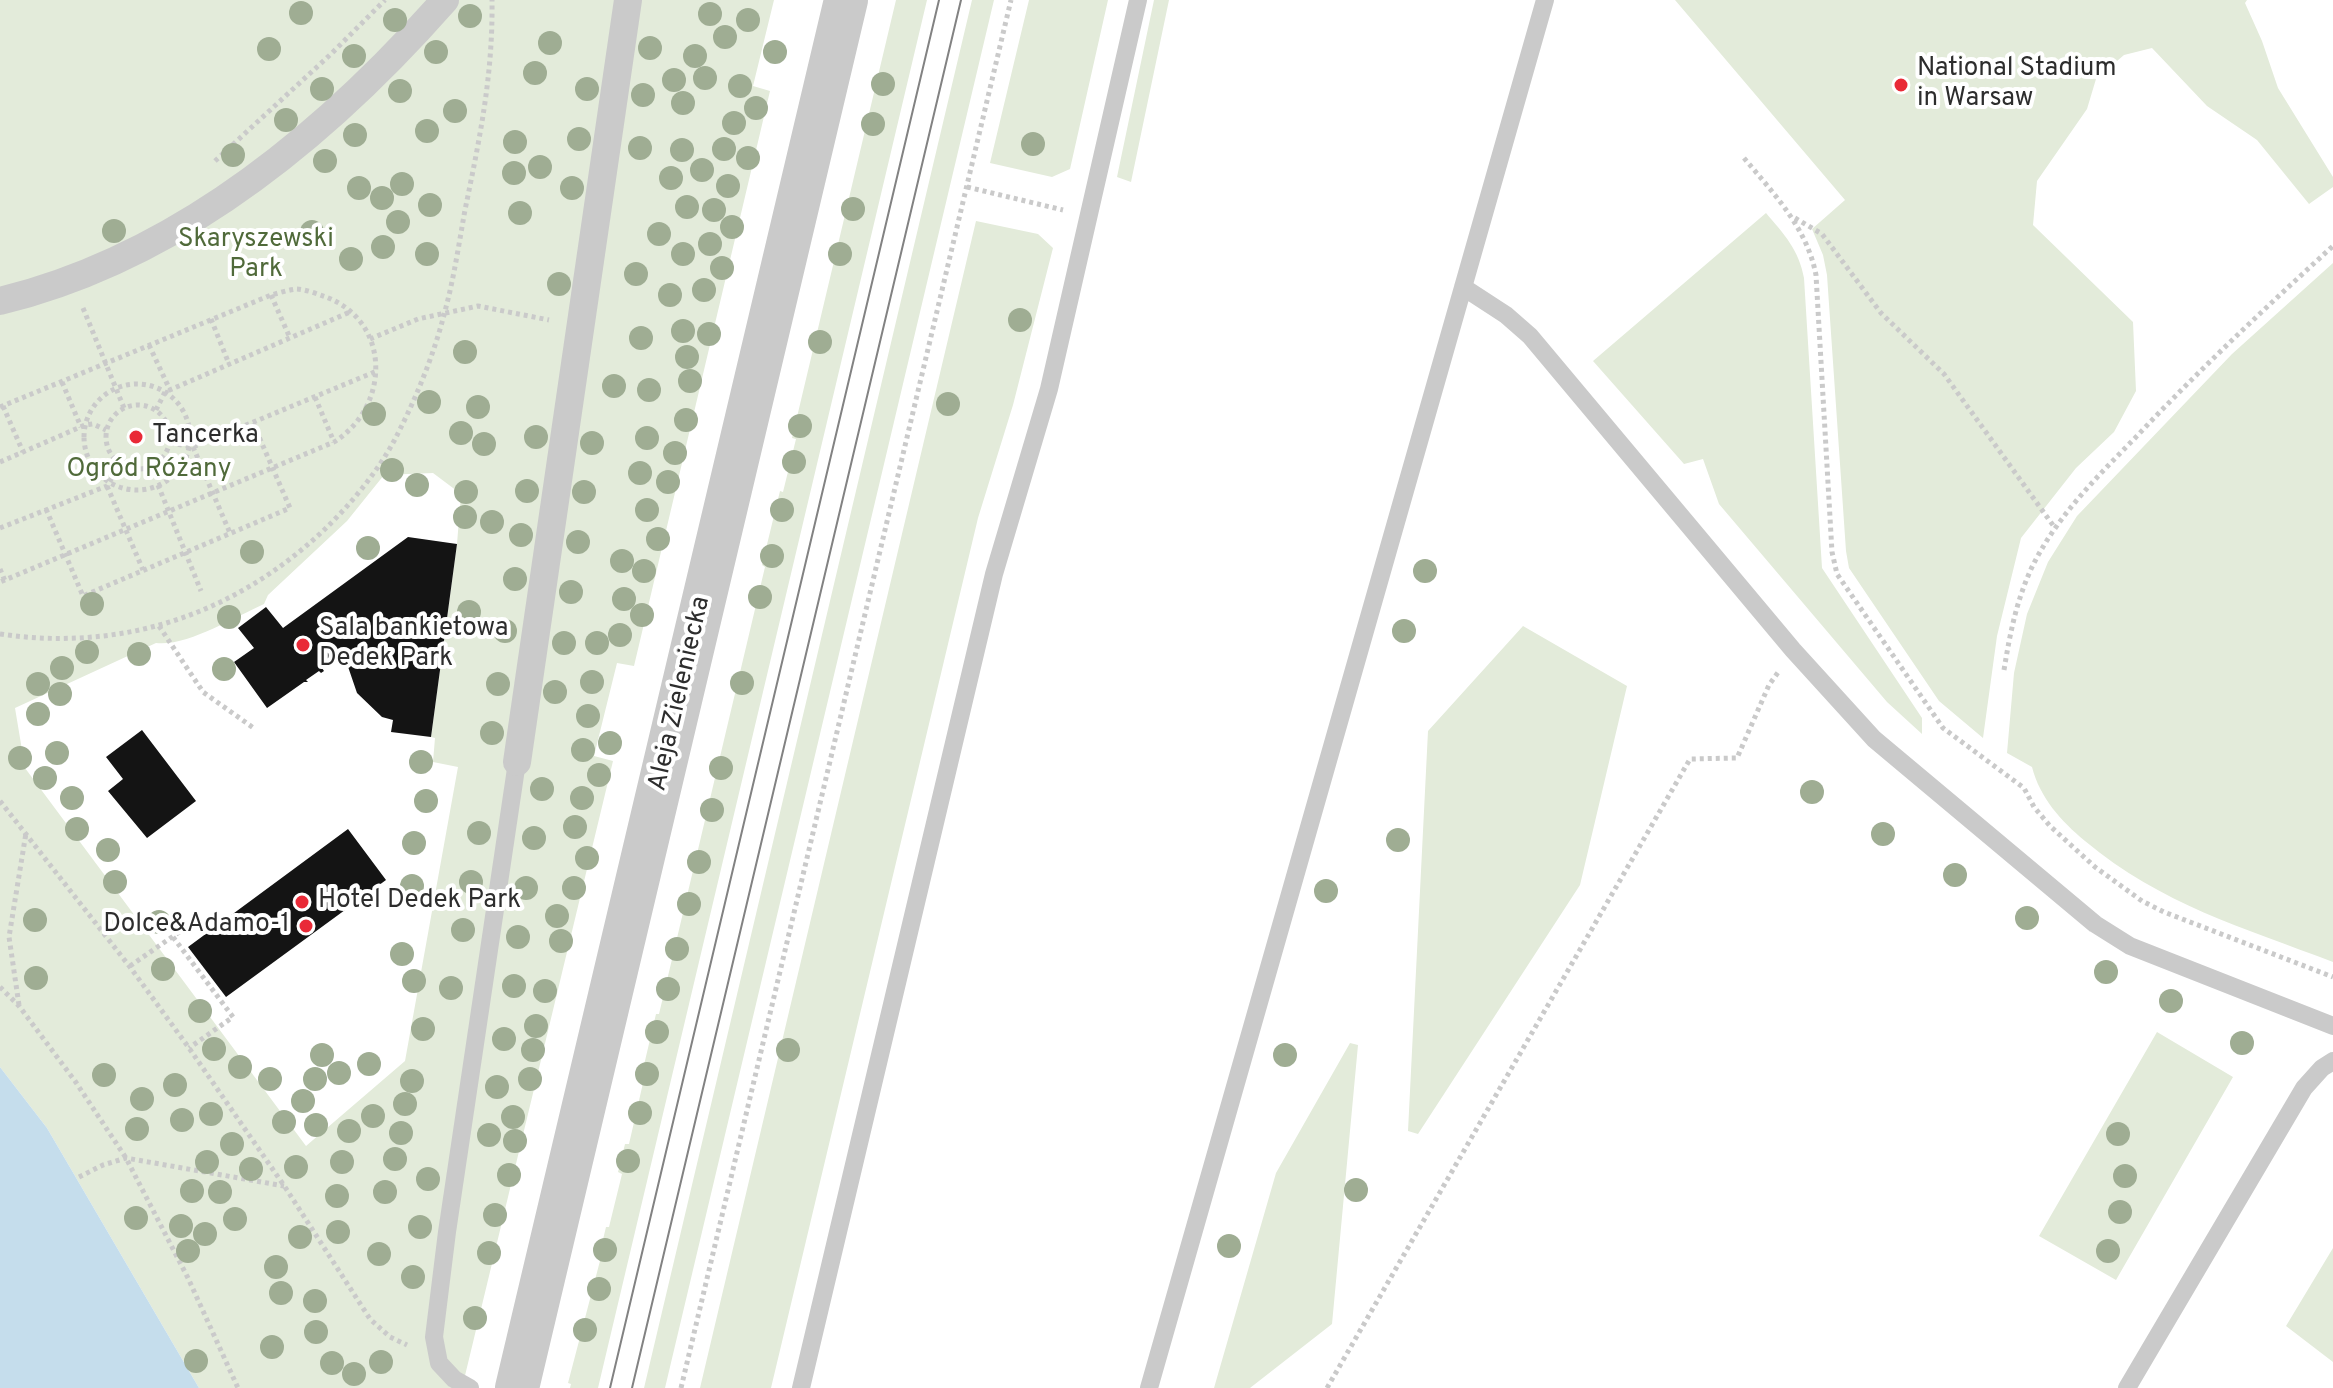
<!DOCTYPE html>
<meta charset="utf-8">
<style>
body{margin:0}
canvas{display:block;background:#fff}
</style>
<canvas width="2333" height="1388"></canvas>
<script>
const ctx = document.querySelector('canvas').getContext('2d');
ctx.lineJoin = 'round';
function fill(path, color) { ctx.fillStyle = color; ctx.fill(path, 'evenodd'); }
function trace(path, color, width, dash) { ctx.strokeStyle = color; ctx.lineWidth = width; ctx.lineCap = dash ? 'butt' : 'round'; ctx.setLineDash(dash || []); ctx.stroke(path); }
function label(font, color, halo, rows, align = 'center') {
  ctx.font = font + ' Overpass,sans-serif'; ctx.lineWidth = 8; ctx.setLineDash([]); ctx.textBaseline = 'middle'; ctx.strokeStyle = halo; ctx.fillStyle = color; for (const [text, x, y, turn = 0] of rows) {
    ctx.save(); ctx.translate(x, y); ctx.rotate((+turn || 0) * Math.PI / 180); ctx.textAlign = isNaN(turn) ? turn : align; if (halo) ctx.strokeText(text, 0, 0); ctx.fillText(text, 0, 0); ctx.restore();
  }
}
fill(new Path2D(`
 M0 0H774L753 86 770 91 634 666 617 663 594 756 613 761 462 1388H199L47 1128 0 1067ZM433 473 461 494 457 544 431 737 435 738 433 762 458 767 405 1061 306 1146 25 768 15 708 156 643C186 647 235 617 264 604L268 595 347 521 384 475Z
 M896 0H927L598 1388H570L571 1384 568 1383 601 1257 599 1256 606 1227H609L622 1174 618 1172 625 1144H629L643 1083 640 1082 656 1014H659L765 567 762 565 780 491 783 492 796 439 792 438Z
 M972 0H994L665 1388H644Z
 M1029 0H1108L1070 169 1052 177 990 163Z
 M1154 0H1169L1131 182 1117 177Z
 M1675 0H2247L2245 3 2262 41 2278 88 2333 177V187L2309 204 2257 140 2207 106 2152 48 2124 55 2096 79 2087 109 2037 181 2033 225 2133 322 2136 391 2114 432 2076 468 2021 538 1997 636 1983 738 1939 701 1849 568 1846 551 1827 275 1823 255 1812 229 1845 200Z
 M1766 213C1784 234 1799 250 1804 278L1822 568 1922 718V734L1887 702 1719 504 1703 459 1684 464 1593 361Z
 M976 221 1038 234 1053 248 1013 405 978 518 771 1388H700Z
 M2333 263V962C2242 927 2162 905 2085 841 2061 821 2040 798 2032 767L2007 753 2014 673 2027 614 2048 562 2077 516 2232 354Z
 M1523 626 1627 686 1580 885 1418 1134 1408 1131 1428 731Z
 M2157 1032 2233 1077 2116 1280 2039 1236Z
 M1350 1043 1358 1045 1332 1324 1250 1388H1214L1276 1173Z
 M2333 1248V1362L2286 1326Z`), '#e3ebda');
fill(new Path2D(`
 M0 1067 47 1128 199 1388H0Z`), '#c5ddec');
fill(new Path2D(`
 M408 537 457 544 431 737 391 732 393 720 382 717 357 693 343 652 322 668 324 671 321 673 319 671 306 680 308 682H304L267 708 234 662 254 648 238 628 266 607 283 628Z
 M142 730 196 801 147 838 108 791 123 779 106 757Z
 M348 829 386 880 226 997 188 947Z`), '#141414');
trace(new Path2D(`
 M1744 158C1774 194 1807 228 1816 275L1832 552 1837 574 1943 728 2024 788 2034 807 2050 826 2095 867 2142 901 2164 912 2333 977
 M215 161 331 54 385 0
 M967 187 1063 210
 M1795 218 1822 234 1881 313 1944 374 2055 528
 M271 295 290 338
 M83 308 124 408
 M211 319 229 364
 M370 339 418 319 478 306 549 320
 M149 345 170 390
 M62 382 81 427
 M84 437a53 53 0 1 1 106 0a53 53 0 1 1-106 0Z
 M315 397 334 442
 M106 437a32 32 0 1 1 64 0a32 32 0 1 1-64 0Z
 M3 406 23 452
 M0 407 271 295C279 293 288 290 296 289 305 289 317 294 326 297 392 322 390 407 334 442L0 582
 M156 410 165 392 350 312
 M170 443 193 447 377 371
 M193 447 230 533
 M0 462 85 425 93 424 106 430
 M158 485 201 591
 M107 486 143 570
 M46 509 83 596 290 508 253 423
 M0 528 107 486 120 464
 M0 569 5 581
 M159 626 203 692 255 729
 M0 634C122 652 233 615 323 531 350 505 376 474 394 441 415 401 434 355 445 311 454 278 459 243 465 210 480 137 493 75 492 0
 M2004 670C2010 633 2017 598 2033 565 2058 515 2098 476 2136 437 2199 370 2265 308 2333 246
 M0 801 130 967 189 1048 285 1187 370 1319 390 1337 407 1345
 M173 937 233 1017 189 1048
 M130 966 198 919
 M0 987 19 1006 75 1081 126 1158 188 1278 238 1388
 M19 1005 9 937 26 833
 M79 1177 103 1165 126 1158 284 1186
 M681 1388 1011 0
 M1327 1388 1690 759 1737 758 1769 685 1779 671`), '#cacaca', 5, [4, 4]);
trace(new Path2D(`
 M1463 287 1506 315 1530 336 1793 650 1874 739 2095 924 2130 946 2333 1026
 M470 1388 454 1379 439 1363 434 1337 447 1232 517 762
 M801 1388 994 574 1049 389 1138 0
 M1149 1388 1545 0
 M2127 1388 2304 1088 2322 1068 2333 1061`), '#cacaca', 18);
trace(new Path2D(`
 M0 301C177 258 327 134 445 0
 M517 762 628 0`), '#cacaca', 28);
trace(new Path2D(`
 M517 1388 846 0`), '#cacaca', 44);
trace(new Path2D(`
 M610 1388 939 0
 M632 1388 961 0`), '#828282', 2);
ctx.fillStyle = '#9fad93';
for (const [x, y] of [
 [301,13],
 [710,14],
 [470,16],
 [395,20],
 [748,20],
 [725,37],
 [550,43],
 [650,48],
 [269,49],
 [436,52],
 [775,52],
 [354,56],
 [695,56],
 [535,73],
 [705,78],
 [674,80],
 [883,84],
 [740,86],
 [322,89],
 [587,89],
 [400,91],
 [643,95],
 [683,103],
 [756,108],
 [455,111],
 [286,120],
 [734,123],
 [873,124],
 [427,131],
 [355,135],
 [579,139],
 [515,142],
 [1033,144],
 [640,148],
 [724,149],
 [682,150],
 [233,155],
 [748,158],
 [325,161],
 [540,167],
 [702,170],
 [514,173],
 [671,178],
 [402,184],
 [728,186],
 [359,188],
 [572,188],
 [382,198],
 [430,205],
 [687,207],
 [853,209],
 [714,210],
 [520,213],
 [398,222],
 [732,227],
 [114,231],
 [312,232],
 [659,234],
 [710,244],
 [383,247],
 [427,254],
 [683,254],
 [840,254],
 [351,259],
 [722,268],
 [636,274],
 [559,284],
 [704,290],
 [670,295],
 [1020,320],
 [683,331],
 [709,334],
 [641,338],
 [820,342],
 [465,352],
 [687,357],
 [690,381],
 [614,386],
 [649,390],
 [429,402],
 [948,404],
 [478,407],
 [374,414],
 [686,420],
 [800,426],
 [461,433],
 [536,437],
 [647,438],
 [592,443],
 [484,444],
 [675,453],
 [794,462],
 [392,470],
 [640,473],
 [668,482],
 [417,485],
 [527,491],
 [466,492],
 [584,492],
 [647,510],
 [782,510],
 [465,517],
 [492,522],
 [521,535],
 [658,539],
 [578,542],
 [368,548],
 [252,552],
 [772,556],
 [622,561],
 [644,571],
 [1425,571],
 [515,579],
 [571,592],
 [760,597],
 [624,599],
 [92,604],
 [469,612],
 [642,615],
 [229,617],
 [505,631],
 [1404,631],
 [620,635],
 [564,643],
 [597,643],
 [87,652],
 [139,654],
 [62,668],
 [224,669],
 [592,682],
 [742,683],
 [38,684],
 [498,684],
 [555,692],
 [60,694],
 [38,714],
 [588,716],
 [492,733],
 [610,743],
 [583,750],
 [57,753],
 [20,758],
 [421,762],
 [721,768],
 [599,775],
 [45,778],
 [542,789],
 [1812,792],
 [72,798],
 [582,798],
 [426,801],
 [712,810],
 [575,827],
 [77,829],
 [479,833],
 [1883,834],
 [534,838],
 [1398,840],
 [414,843],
 [108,850],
 [587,858],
 [699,862],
 [1955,875],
 [115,882],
 [471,882],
 [412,886],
 [526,888],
 [574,888],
 [1326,891],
 [689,904],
 [557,916],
 [2027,918],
 [35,920],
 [159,922],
 [463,930],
 [518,937],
 [561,941],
 [677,949],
 [402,954],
 [163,969],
 [2106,972],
 [36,978],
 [414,981],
 [514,986],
 [451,988],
 [668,989],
 [545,991],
 [2171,1001],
 [200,1011],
 [536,1026],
 [423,1029],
 [657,1032],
 [504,1039],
 [2242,1043],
 [214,1049],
 [533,1050],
 [788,1050],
 [322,1055],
 [1285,1055],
 [369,1064],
 [240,1067],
 [339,1073],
 [647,1074],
 [104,1075],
 [270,1079],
 [315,1079],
 [530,1079],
 [412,1081],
 [175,1085],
 [497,1087],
 [142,1099],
 [303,1101],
 [405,1104],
 [640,1113],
 [211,1114],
 [373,1116],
 [513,1117],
 [182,1120],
 [284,1122],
 [316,1125],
 [137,1129],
 [349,1131],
 [401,1133],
 [2118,1134],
 [489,1135],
 [515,1141],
 [232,1144],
 [395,1159],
 [628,1161],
 [207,1162],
 [342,1162],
 [296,1167],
 [251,1169],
 [509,1175],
 [2125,1176],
 [428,1179],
 [1356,1190],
 [192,1191],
 [220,1192],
 [385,1192],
 [337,1196],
 [2120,1212],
 [495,1215],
 [136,1218],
 [235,1219],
 [181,1226],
 [420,1227],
 [338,1232],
 [205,1234],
 [300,1237],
 [1229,1246],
 [605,1250],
 [188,1251],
 [2108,1251],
 [489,1253],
 [379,1254],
 [276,1267],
 [413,1277],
 [599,1289],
 [281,1293],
 [315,1301],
 [475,1318],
 [585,1330],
 [316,1332],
 [272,1347],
 [196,1361],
 [381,1362],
 [332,1363],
 [354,1374]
]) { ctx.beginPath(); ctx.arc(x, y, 12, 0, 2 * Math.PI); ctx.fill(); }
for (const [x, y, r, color] of [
 [1901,85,8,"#e92a37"],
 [136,437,8,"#e92a37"],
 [303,645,8,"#e92a37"],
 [302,902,8,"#e92a37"],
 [306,926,8,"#e92a37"]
]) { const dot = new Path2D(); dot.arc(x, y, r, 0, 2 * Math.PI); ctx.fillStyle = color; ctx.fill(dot); trace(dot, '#fff', 3); }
label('26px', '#2d2d2d', '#fff', [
 ["National Stadium",1917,70],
 ["in Warsaw",1917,100],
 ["Tancerka",152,437],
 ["Sala bankietowa",319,630],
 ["Dedek Park",319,660],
 ["Hotel Dedek Park",318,902],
 ["Dolce&Adamo-1",290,926,"right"]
], 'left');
label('26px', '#506a3a', '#fff', [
 ["Skaryszewski",256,241],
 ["Park",256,271],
 ["Ogród Różany",149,471]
]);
label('26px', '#2d2d2d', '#fff', [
 ["Aleja Zieleniecka",681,694,-77]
]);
</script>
